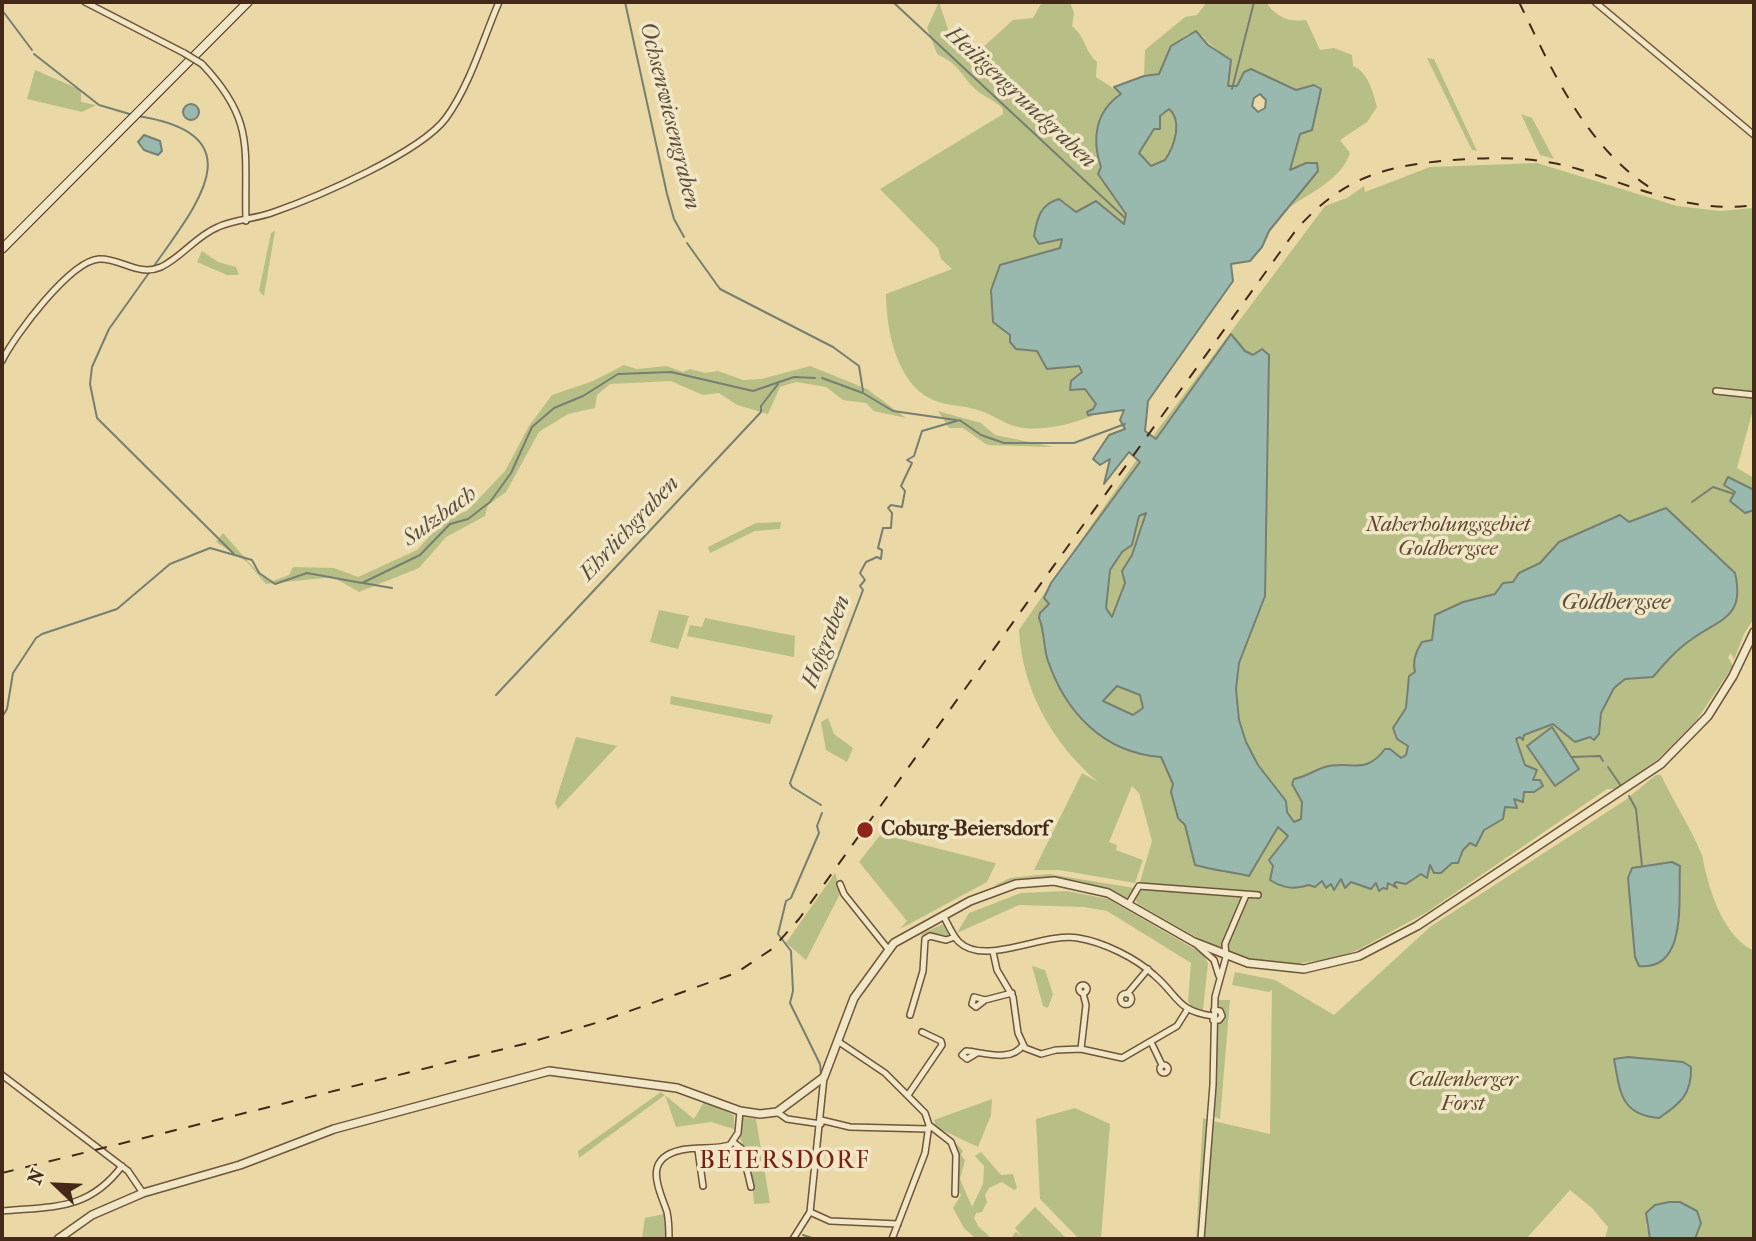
<!DOCTYPE html>
<style>
body{margin:0}
#map{position:relative;width:1756px;height:1241px;overflow:hidden;background:#ead9a6;font-family:"IM FELL French Canon",serif}
canvas{display:block}
.frame{position:absolute;inset:0;border:4px solid #452918;pointer-events:none}
.north{position:absolute;left:21px;top:1150px;width:70px;height:70px;-webkit-text-stroke:5px #f1e6c5;paint-order:stroke;rotate:293deg;font-size:19px;font-weight:700;line-height:28px;text-align:center;color:#452918}
.north::after{content:'';display:block;margin:auto;width:24px;height:32px;background:#452918;clip-path:polygon(50% 0,100% 100%,50% 72%,0 100%)}
</style>
<div id="map">
<canvas width="1756" height="1241"></canvas>
<div class="frame"></div>
<div class="north">N</div>
</div>
<script>
const ctx = document.querySelector('canvas').getContext('2d');
ctx.lineJoin = 'round';
function fill(path, color) { ctx.fillStyle = color; ctx.fill(path, 'evenodd'); }
function trace(path, color, width, dash) { ctx.strokeStyle = color; ctx.lineWidth = width; ctx.lineCap = dash ? 'butt' : 'round'; ctx.setLineDash(dash || []); ctx.stroke(path); }
function label(font, color, halo, rows, align = 'center') {
  ctx.font = font + ' "IM FELL French Canon",serif'; ctx.lineWidth = 7; ctx.setLineDash([]); ctx.textBaseline = 'middle'; ctx.strokeStyle = halo; ctx.fillStyle = color; for (const [text, x, y, turn = 0] of rows) {
    ctx.save(); ctx.translate(x, y); ctx.rotate((+turn || 0) * Math.PI / 180); ctx.textAlign = isNaN(turn) ? turn : align; if (halo) ctx.strokeText(text, 0, 0); ctx.fillText(text, 0, 0); ctx.restore();
  }
}
fill(new Path2D(`
 M939 2 950 35 962 48 970 46 981 49 1013 20 1033 18 1042 2H1070L1074 13 1072 26C1085 36 1085 52 1097 62L1096 77 1122 94C1097 110 1091 139 1101 167L1098 174 1126 214 1124 225 1096 201 1076 212 1065 202 1060 248C1036 256 1001 259 992 288 989 297 993 312 994 322L1066 368 1079 365 1082 372 1073 391 1085 389 1096 403 1094 409 1087 412 1093 416C1070 424 1043 432 1018 427 1004 424 992 414 978 410 963 405 945 406 931 399 896 382 886 328 886 294L952 269 941 259 938 248 880 189 1003 114V109C993 99 984 97 975 89 959 73 961 66 937 54L927 28Z
 M1207 2H1266C1275 16 1289 23 1306 20L1320 50 1334 48 1352 55 1353 66C1368 72 1373 92 1377 107L1367 122 1340 140 1350 153C1341 180 1311 192 1290 207L1318 171 1317 163H1306L1289 171 1300 134 1312 130 1321 89 1314 85 1297 90 1251 69 1244 72 1238 86H1227C1226 75 1227 60 1219 52 1213 45 1208 44 1203 36L1188 34 1180 40 1159 75 1144 76 1145 50 1185 17 1197 15Z
 M1427 58 1434 59 1477 151 1472 150Z
 M35 70 81 90V102L96 105 82 112 27 99Z
 M1169 109C1183 122 1174 147 1165 160L1151 166 1138 153C1143 139 1159 130 1160 116Z
 M1521 114 1532 118 1554 159 1540 155Z
 M1537 163 1677 206 1720 211 1754 208V406L1737 468 1754 478V618L1744 634 1734 660 1731 653 1728 657 1733 666 1696 721 1657 760 1615 789H1607L1427 912 1358 950 1333 959 1284 965 1228 955 1138 904 1135 899 1152 841 1139 793 1132 786 1109 842 1117 845 1116 850 1143 860 1135 883 1059 870H1034L1082 773 1098 782C1053 744 1022 690 1019 630L1153 436 1325 206 1347 198 1364 186 1365 192 1430 167Z
 M275 231 264 296 259 291 271 233Z
 M202 251 218 262 236 267 239 275H227L197 262Z
 M624 365 637 369 666 366 683 372 690 369 705 373 718 371 743 380 761 379 810 366 867 389 906 418 874 411 866 403 843 400 826 387 796 382 780 387 768 414 737 405 719 393 703 395 671 381 610 384 597 395 595 408 568 414 539 432 506 492 488 505 485 516 446 537 419 568 359 592 333 577 266 584 247 562 216 542 223 533 261 576 273 581 289 575 293 567 334 568 358 577 417 550 445 519 467 511 505 471 529 426 552 395 593 381Z
 M938 411 981 423 995 435 1054 447 987 445 963 428H949Z
 M781 522 780 529 755 531 710 553 708 547 756 523Z
 M659 610 689 616 678 649 650 642Z
 M705 618 795 636 794 657 687 636 690 625 702 627Z
 M671 696 773 715 770 724 670 704Z
 M828 718 834 734 853 748 847 762 826 750 821 722Z
 M576 737 617 746 558 809 555 803Z
 M1656 775H1661C1673 801 1690 826 1701 853 1704 858 1703 863 1705 869 1712 899 1725 936 1754 951V1239H1695C1707 1216 1698 1213 1680 1202L1646 1224 1650 1239H1605L1608 1227 1592 1208 1570 1190 1526 1239H1204L1213 1121 1270 1134 1272 990 1269 992 1232 985 1235 972 1275 980 1334 1015 1430 927 1624 801ZM1647 865 1677 913 1676 935 1632 868Z
 M881 834 991 862 996 863 987 882 900 929 907 921 859 862Z
 M835 873 841 892 806 960 786 943Z
 M1049 874 1134 888 1127 898 1095 886 1046 877 993 886 1010 878Z
 M1068 891 1108 899 1203 954 1208 963 1203 1010 1194 1009 1188 1002 1191 963 1107 911 1084 907 1019 905 957 933 969 913 1021 893Z
 M945 923 949 936 933 933 924 938 921 934Z
 M1032 966 1045 970 1053 994 1048 1008 1043 1006Z
 M1218 1000H1230L1220 1119 1213 1116 1215 1024 1223 1020Z
 M661 1092 694 1119 704 1102 734 1115V1129L711 1122 676 1127 665 1095 579 1158 578 1151Z
 M992 1099 991 1115 978 1147 936 1127 934 1120Z
 M1075 1108 1110 1124 1101 1239H1079L1040 1199 1036 1119Z
 M742 1117 756 1119 770 1203 754 1204 750 1157 740 1139Z
 M1203 1118 1208 1120 1199 1239H1196Z
 M951 1138 963 1151 961 1155 965 1160 960 1179 972 1207 983 1184 984 1166 975 1156 981 1152 1001 1175 1013 1174 1017 1188 1014 1190 1002 1182 989 1188 985 1195 987 1202 982 1212 976 1213 974 1218 978 1226 992 1239H976L964 1228 953 1208 961 1195 957 1190 958 1159Z
 M1035 1207 1067 1239H1015L1012 1236 1016 1232 1022 1236 1015 1228Z
 M664 1214 667 1239 642 1238 645 1218Z`), '#b7bf87');
const water = new Path2D(`
 M1196 31 1208 45 1231 60 1228 86H1237L1244 72 1251 69 1296 90 1314 85 1321 89 1312 130 1300 134 1290 170 1306 163H1317L1318 171 1269 231 1262 247 1250 261 1231 264 1233 281 1148 401 1145 431 1156 439 1231 334 1245 351 1253 355 1262 349 1269 355 1265 596 1239 663 1236 689 1239 720 1246 742 1258 765 1286 801 1287 812 1294 822 1301 819 1302 802 1292 784 1294 779C1305 777 1315 770 1325 767 1350 760 1365 776 1385 749H1390L1401 758 1406 755 1408 746 1397 739 1393 728 1406 708 1409 676 1415 672C1412 661 1416 651 1422 642L1432 640 1435 615 1463 602 1495 594 1503 583 1513 582 1519 573 1540 563 1559 542 1620 515 1629 522 1666 508 1735 573C1745 617 1722 618 1692 639 1677 649 1665 663 1653 677L1625 679 1614 688 1601 713 1599 734 1594 740 1590 737 1575 742 1553 724 1524 735 1523 740 1520 737 1516 739 1525 765 1537 770 1533 780H1540L1543 786 1534 792H1524L1523 802 1514 799 1517 808 1505 807 1503 819 1484 830 1476 846 1470 843 1463 850 1458 863H1452L1441 873H1434L1430 865 1427 878 1421 874 1406 884 1396 882 1394 884 1397 888 1388 883 1387 889 1383 888 1379 891 1376 883 1371 889 1351 882 1345 888 1341 879 1334 890 1331 884 1326 888 1322 881 1315 887 1309 885C1293 890 1283 888 1270 880L1273 866 1269 860 1288 836 1278 827 1249 876C1231 872 1214 870 1195 865L1185 825 1178 818 1171 792 1173 784 1161 757C1104 753 1066 713 1048 661 1043 647 1045 632 1039 618L1040 613 1049 604 1044 598 1051 583 1140 462 1129 452 1104 484 1110 459 1100 465 1093 459 1109 435 1125 429 1120 420 1124 410 1088 415 1087 412 1093 409 1096 404 1085 389 1070 390 1071 381 1082 372 1079 366 1047 369 1037 351 1016 349 1010 342V335L993 322 991 290 1000 265 1060 248 1062 239 1039 244 1034 236C1037 219 1040 204 1059 199L1076 212 1096 201 1124 224 1126 214 1098 174 1101 167C1091 138 1096 111 1121 94L1114 87 1144 76 1159 74 1171 46ZM1260 94 1266 100 1265 108 1258 112 1252 106 1254 98ZM1169 109C1183 121 1174 147 1165 160L1151 166 1139 153 1154 129H1160V116ZM1146 513 1132 555 1122 571 1125 583 1112 617 1106 608 1110 570 1122 552 1132 545 1139 516ZM1117 686 1140 695 1143 708 1133 715 1103 701Z
 M183 112a8 8 0 1 1 16 0a8 8 0 1 1-16 0Z
 M144 135 160 141 162 151 158 155 144 150 138 142Z
 M1728 477 1754 490V510L1745 513 1730 501 1735 492 1724 485Z
 M1552 727 1579 769 1555 786 1527 746Z
 M1672 862 1680 866C1678 899 1688 971 1639 966L1635 957 1628 878 1632 868Z
 M1628 1057 1683 1062 1691 1067C1692 1094 1680 1104 1659 1118 1620 1115 1620 1091 1614 1059Z
 M1669 1202H1680L1697 1211 1701 1223 1695 1239H1650L1646 1213 1655 1205Z`);
fill(water, '#99b9ae');
trace(water, '#777f72', 2);
trace(new Path2D(`
 M625 2 667 194 674 219 684 237
 M893 2 1125 218
 M2 10 32 50
 M34 54 99 105 133 115
 M1232 89 1254 2
 M138 116C257 135 197 204 154 266
 M687 243 720 289 833 347 859 366 863 391
 M151 270 109 329 92 367 90 384 97 418 234 554
 M822 378 863 393 893 411 956 420
 M961 421 981 435 1004 443H1074L1125 424
 M1692 502 1713 487 1734 494
 M363 583 392 588
 M496 695 761 412V406L778 384
 M2 717 7 709 13 673 36 638 42 634 117 609 170 564 210 548 252 560 259 573 275 584 307 573 362 583 420 555 450 524 468 519 490 502 511 473 532 427 554 408 583 396 618 374 671 372 753 391 794 377 815 378
 M1572 757 1600 756 1603 761
 M1608 767 1621 786
 M1629 796 1636 809 1642 866
 M821 805 792 787 790 783 863 590 860 586 865 580 860 573 866 562 877 557 881 559 882 550 878 548 883 528H891L892 513 888 508 891 505 902 507 905 491 901 486 912 463 907 460 914 456 922 431 960 420
 M821 1074 820 1064 790 1003 793 991 791 951 778 934 786 901 791 898 819 833 817 826 822 813
 M803 1235 815 1239`), '#777f72', 2);
const minor = new Path2D(`
 M85 2 184 53
 M1595 2 1754 135
 M202 64C256 121 244 149 246 221
 M2 361C14 336 70 261 99 259 121 258 138 277 161 267 182 257 196 236 218 227 235 219 256 219 274 212 317 197 420 153 446 118 470 85 483 39 499 2
 M1716 391 1754 395
 M840 884 844 894 888 949
 M1129 903 1139 886 1258 895
 M943 915C948 924 952 935 959 942 985 967 1043 932 1078 938 1103 942 1136 958 1154 975 1179 996 1176 1011 1213 1016
 M1197 945 1214 960 1219 976
 M993 952 997 970 1013 997 1018 1033 1025 1048 1041 1054 1056 1050 1081 1049 1122 1058 1177 1026 1187 1010
 M1079 989a4 4 0 1 1 8 0a4 4 0 1 1-8 0Z
 M1120.5 999a5.5 5.5 0 1 1 11 0a5.5 5.5 0 1 1-11 0Z
 M1127 994 1148 969
 M985 1000 976 1007 972 1004 974 997 985 1000 1012 993
 M910 1015 923 971 925 939 930 936 946 940 955 937
 M1213 1020H1219L1222 1016 1220 1011 1214 1010
 M839 1042 885 1073 925 1113 929 1125 951 1142 956 1155 955 1194
 M1151 1042 1162 1065
 M1081 1049 1086 1005 1083 993
 M977 1053 967 1059 962 1055 966 1051C983 1052 1011 1063 1023 1045
 M1160 1069a4 4 0 1 1 8 0a4 4 0 1 1-8 0Z
 M2 1075 128 1171 143 1193
 M908 1095 942 1045 941 1041 922 1032
 M777 1112 787 1119 821 1124
 M821 1120 850 1127 928 1129
 M733 1142 742 1149 751 1187
 M698 1150 703 1186
 M2 1211C54 1206 88 1211 122 1166
 M810 1212 830 1221 898 1224
 M669 1239C669 1230 669 1221 667 1212 660 1190 641 1159 681 1150 697 1146 714 1150 730 1145L738 1133 740 1111
 M793 1239 810 1212 824 1077
 M892 1239 925 1153 929 1125
 M1201 1239 1213 1085 1215 997 1226 957 1225 944 1246 895`);
const tertiary = new Path2D(`
 M58 1239 92 1215 143 1193 240 1165 334 1129 549 1071 677 1088 740 1111 760 1114 777 1112 824 1077 854 998 894 943 970 901 1016 884 1054 881 1108 893 1194 942 1248 963 1304 969 1359 956 1417 926 1661 764 1708 716 1733 676 1754 632`);
const secondary = new Path2D(`
 M2 249 248 2`);
trace(minor, '#6e553c', 8);
trace(tertiary, '#6e553c', 10);
trace(secondary, '#452918', 10);
trace(minor, '#f1e6c5', 5);
trace(tertiary, '#f1e6c5', 7);
trace(secondary, '#f1e6c5', 8);
trace(new Path2D(`
 M1519 2C1552 70 1584 144 1649 187
 M2 1173 524 1044 599 1022 736 973 772 949 799 919 1296 230C1347 172 1394 164 1467 159 1506 157 1541 158 1578 169 1636 187 1692 214 1754 205`), '#452918', 2, [12, 12]);
const minorBridge = new Path2D(`
 M184 53 202 64`);
trace(minorBridge, '#6e553c', 8, []);
trace(minorBridge, '#f1e6c5', 5);
for (const [x, y, r, color] of [
 [865,830,9,"#8f2418"]
]) { const dot = new Path2D(); dot.arc(x, y, r, 0, 2 * Math.PI); ctx.fillStyle = color; ctx.fill(dot); trace(dot, '#f1e6c5', 2.5); }
label('italic 21px', '#5c472e', '#f1e6c5', [
 ["Naherholungsgebiet",1448,526],
 ["Goldbergsee",1448,550],
 ["Callenberger",1463,1081],
 ["Forst",1463,1105]
]);
label('bold 21px', '#452918', '#f1e6c5', [
 ["Coburg-Beiersdorf",881,830]
], 'left');
label('italic 23px', '#5a4d3e', '#f1e6c5', [
 ["Heiligengrundgraben",1020,98,43],
 ["Ochsenwiesengraben",669,116,76],
 ["Sulzbach",440,517,-36],
 ["Ehrlichgraben",630,529,-47],
 ["Goldbergsee",1616,603],
 ["Hofgraben",827,642,-69]
]);
ctx.letterSpacing = '2px';
label('24px', '#7a1f14', '#f1e6c5', [
 ["BEIERSDORF",785,1162]
]);
ctx.letterSpacing = '0px';
</script>
